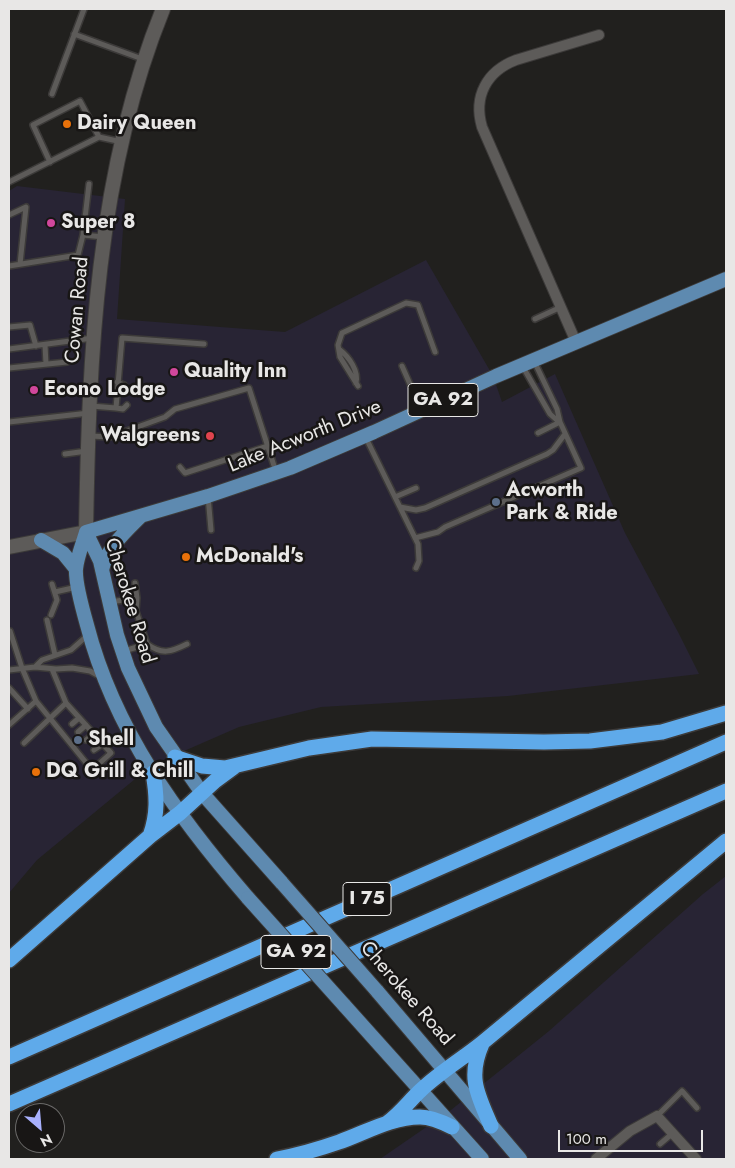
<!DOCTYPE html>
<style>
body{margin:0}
#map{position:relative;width:735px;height:1168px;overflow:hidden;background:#21201e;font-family:Jost,sans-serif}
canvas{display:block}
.frame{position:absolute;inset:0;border:10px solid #e8e7e6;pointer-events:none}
.north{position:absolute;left:15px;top:1103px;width:50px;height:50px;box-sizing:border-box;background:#181615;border:1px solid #6b6a69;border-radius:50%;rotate:153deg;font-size:14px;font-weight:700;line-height:20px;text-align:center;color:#e8e7e6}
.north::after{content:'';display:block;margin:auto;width:18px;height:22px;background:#a8b0fc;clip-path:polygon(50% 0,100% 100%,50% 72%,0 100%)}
.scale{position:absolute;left:558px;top:1130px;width:145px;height:22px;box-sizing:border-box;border:2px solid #e8e7e6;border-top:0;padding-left:6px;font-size:15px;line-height:18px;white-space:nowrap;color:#e8e7e6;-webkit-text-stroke:4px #181615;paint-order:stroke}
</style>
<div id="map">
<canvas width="735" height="1168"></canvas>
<div class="frame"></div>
<div class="north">N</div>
<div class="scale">100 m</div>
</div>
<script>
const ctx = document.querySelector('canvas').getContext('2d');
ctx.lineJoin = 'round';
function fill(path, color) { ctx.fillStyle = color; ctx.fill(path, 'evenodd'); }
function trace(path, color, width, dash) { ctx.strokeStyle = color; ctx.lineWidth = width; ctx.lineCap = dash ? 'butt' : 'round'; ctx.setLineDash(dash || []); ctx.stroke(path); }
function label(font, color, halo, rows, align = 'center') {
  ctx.font = font + ' Jost,sans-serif'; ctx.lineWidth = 5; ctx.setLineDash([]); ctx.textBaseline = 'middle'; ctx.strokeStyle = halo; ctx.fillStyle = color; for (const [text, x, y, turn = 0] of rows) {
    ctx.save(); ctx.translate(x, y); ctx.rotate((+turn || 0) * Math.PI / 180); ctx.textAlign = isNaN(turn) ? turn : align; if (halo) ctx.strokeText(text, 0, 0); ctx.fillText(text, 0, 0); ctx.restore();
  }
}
fill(new Path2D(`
 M17 186 125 199 117 319 285 332 426 260 493 376 502 402 555 374 625 533 678 632 699 674 508 696 321 707 239 727 152 765 37 860 9 893V191Z
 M726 876V1159H380L451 1110 549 1031 703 894Z`), '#282434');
const service = new Path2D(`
 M74 34 145 60
 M52 94 84 9
 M50 162 33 125 80 101 99 137
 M9 182 99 137 122 142
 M89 184 83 235 104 237
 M9 215 26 207 20 264
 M9 266 78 255 83 235
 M535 319 561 307
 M9 327 30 325 36 346
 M45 345 46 364
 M9 349 93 338
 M340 350C349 357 359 371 356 383
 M402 366 421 409
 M523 367 550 414 559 422
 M9 368 67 362
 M117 382 124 385 128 391
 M358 386 340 357 338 345 342 333 406 303 418 305 435 352
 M91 406 116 408 122 338 204 344
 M116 408 123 409 127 405
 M9 422 89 413
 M538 433 560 422
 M90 436 110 437 165 417 175 409 249 388 276 472
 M365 436 418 544 419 561 416 568
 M65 454 87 451
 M180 467 185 473 268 446
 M208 496 211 530
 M395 497 416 488
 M400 507 416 510 425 508 547 454 553 450 565 434
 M415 538 438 532 445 527 581 468 560 422 557 409 534 361
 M135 583 137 598 136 611 147 644C162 655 171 652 187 644
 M55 592 77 587
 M110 602 137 598
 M51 615 57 600 52 584
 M47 620 55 655
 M10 631 22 668 36 701 92 770 111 753 66 703 52 669
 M124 651 147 644
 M35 667 42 660 71 650 89 634
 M9 670 35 667 56 669 72 668 90 671 101 677
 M9 688 28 709
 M72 724 79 718
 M9 725 36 701
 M78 732 86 725
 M86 740 94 734
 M24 743 66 703
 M94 750 103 744
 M657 1116 682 1091 697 1108
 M660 1144 673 1133`);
const minor = new Path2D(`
 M576 342 482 127C473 96 487 71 516 60L599 35
 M596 1159 630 1131 657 1116 696 1159`);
const secondary = new Path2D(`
 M9 547 86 532C89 356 96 174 163 9`);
const primary = new Path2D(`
 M86 532 208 496 290 468 374 432 496 376 726 279
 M86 532C83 543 77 557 76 569 75 583 83 611 87 625 114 730 178 817 248 898
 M86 532 100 561 117 635 128 668 156 727 202 793 282 883
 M41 540 63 553 76 569
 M102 570C107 548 125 532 140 517
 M377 991 520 1159
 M344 1005 482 1159`);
const motorway = new Path2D(`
 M175 757 202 766 225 768 309 748 372 739 544 742 590 741 662 732 726 713
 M150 836C158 814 157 796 153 773
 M9 960 150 836 180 813 215 781 234 767
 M482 1044C467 1078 478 1095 491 1126
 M9 1057 726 742
 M9 1104 726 791
 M387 1123C401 1113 409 1101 421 1090 440 1072 462 1059 482 1043L726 841
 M277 1159C298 1155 319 1149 339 1142 365 1133 391 1117 420 1117 431 1117 442 1122 452 1127`);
trace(service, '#3c3a39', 8);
trace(minor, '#3c3a39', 12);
trace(secondary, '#3c3a39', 16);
trace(primary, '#3c3a39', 16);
trace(motorway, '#3c3a39', 18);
trace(service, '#5d5b59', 5);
trace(minor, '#5d5b59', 10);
trace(secondary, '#5d5b59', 14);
trace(primary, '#5e8ab0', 14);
trace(motorway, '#5faaea', 15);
const primaryBridge = new Path2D(`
 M282 883 377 991
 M248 898 344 1005`);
trace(primaryBridge, '#3c3a39', 16, []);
trace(primaryBridge, '#5e8ab0', 14);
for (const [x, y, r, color] of [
 [67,124,5,"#e8710a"],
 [51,223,5,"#d1479c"],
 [174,372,5,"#d1479c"],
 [34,390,5,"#d1479c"],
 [210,436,5,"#e0444e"],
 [496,502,5,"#5c6f8a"],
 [186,557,5,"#e8710a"],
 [78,740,5,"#5c6f8a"],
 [36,772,5,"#e8710a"]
]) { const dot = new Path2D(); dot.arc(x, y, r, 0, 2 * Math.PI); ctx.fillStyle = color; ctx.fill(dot); trace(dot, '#181615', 2); }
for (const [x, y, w] of [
 [443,400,70],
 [367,899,48],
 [296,952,70]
]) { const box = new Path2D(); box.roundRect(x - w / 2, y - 16.5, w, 33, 4); ctx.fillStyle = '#181615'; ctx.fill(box); trace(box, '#e8e7e6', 1); }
label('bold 19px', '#e8e7e6', null, [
 ["GA 92",443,400],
 ["I 75",367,899],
 ["GA 92",296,952]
]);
label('bold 20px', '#e8e7e6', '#181615', [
 ["Dairy Queen",77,124],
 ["Super 8",61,223],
 ["Quality Inn",184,372],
 ["Econo Lodge",44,390],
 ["Walgreens",200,436,"right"],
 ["Acworth",506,491],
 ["Park & Ride",506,514],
 ["McDonald's",196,557],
 ["Shell",88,740],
 ["DQ Grill & Chill",46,772]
], 'left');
label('20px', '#e8e7e6', '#181615', [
 ["Cowan Road",78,310,-85],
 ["Lake Acworth Drive",305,437,-22],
 ["Cherokee Road",129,601,73],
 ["Cherokee Road",406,994,49]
]);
</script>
